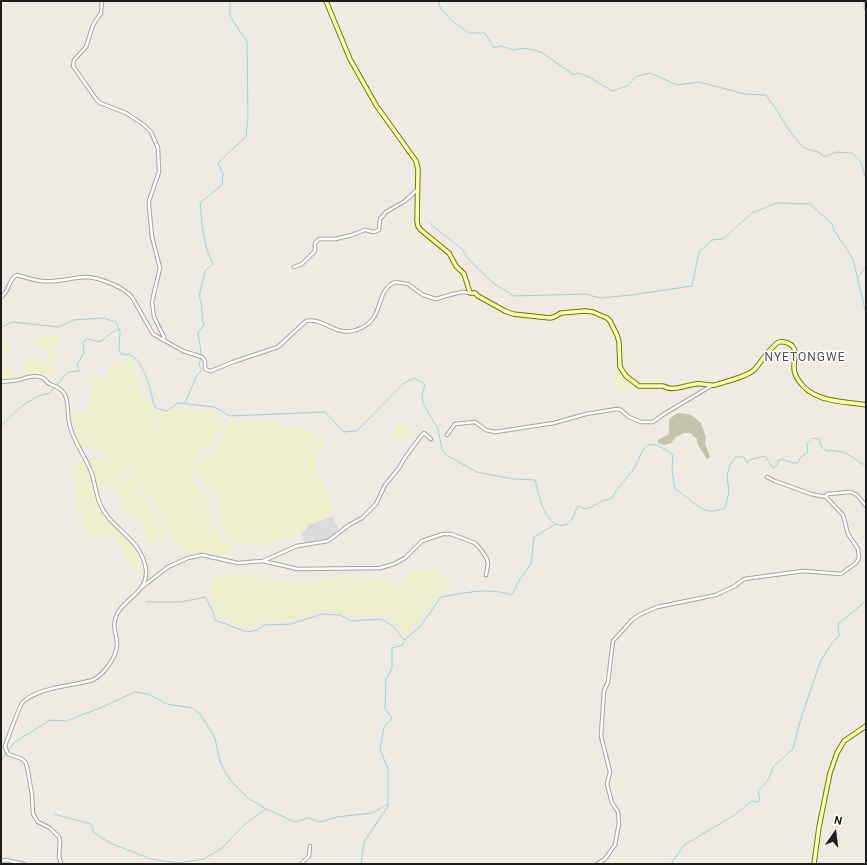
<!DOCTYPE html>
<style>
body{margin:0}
#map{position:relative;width:867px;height:865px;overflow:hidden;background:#efebe2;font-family:Roboto,sans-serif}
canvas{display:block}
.frame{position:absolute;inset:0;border:2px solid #1d1d1d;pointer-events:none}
.north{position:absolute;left:815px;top:813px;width:40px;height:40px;-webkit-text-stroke:3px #fff;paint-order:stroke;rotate:14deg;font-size:11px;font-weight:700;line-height:16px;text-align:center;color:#1d1d1d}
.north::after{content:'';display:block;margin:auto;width:14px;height:18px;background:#1d1d1d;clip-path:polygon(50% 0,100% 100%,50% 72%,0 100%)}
</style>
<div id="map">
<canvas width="867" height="865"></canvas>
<div class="frame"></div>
<div class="north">N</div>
</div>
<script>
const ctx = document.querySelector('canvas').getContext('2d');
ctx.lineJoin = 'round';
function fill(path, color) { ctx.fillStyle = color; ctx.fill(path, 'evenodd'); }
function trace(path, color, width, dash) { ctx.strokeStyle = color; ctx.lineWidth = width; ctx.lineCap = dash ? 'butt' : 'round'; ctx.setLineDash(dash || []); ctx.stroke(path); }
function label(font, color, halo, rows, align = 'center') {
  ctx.font = font + ' Roboto,sans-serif'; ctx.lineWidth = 3; ctx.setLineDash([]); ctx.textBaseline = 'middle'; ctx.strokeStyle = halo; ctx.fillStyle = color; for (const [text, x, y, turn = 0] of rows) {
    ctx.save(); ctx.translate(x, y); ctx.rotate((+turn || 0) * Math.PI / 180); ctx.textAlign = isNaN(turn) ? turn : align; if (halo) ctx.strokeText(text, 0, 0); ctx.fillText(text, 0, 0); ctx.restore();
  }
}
fill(new Path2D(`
 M331 517 333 518 339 532 329 540 305 544 301 533 306 530 309 525Z`), '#dcdada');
fill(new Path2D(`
 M678 413 687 414 693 416 701 423 706 437 705 443 710 457 707 459 698 445 697 439 690 433H684L676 437 671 443 664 445 658 443V440L669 434V419Z`), '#c4c4ad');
fill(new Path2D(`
 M57 335 60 336 56 349 57 356 53 365 48 362 46 351 42 350 38 343 32 341 43 337Z
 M2 344 3 345H9V348L11 349 10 353 1 351V345Z
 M27 356 43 362 51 366 55 371 52 373 46 371 35 375H27L23 365 25 357Z
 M132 361 142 393 160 413 143 464 162 416 167 411 181 409 207 411 223 421V426L217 438 211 446 207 449 201 451 198 457 194 481 207 495 212 514 211 523 218 529 231 548 229 557 204 552H197L188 555 186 551 174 543 155 501 140 490 137 485V492L141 496 147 499 156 511 168 537 148 545 144 529 128 511 121 502 117 493 114 492 111 486 123 475 136 482V483L137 481 124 472 118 465 91 446 84 449 79 441 71 421 73 414H85L94 385 91 382 95 378H102L107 373 112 363Z
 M1 368 14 372 17 379 1 381Z
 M620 369 633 383 627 393 622 389 612 386 613 375 615 370Z
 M265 420 280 424 286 428H298L327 439 316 454 318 464 317 475 323 482 328 492V502L334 507 324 519 309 524 305 530 283 540 263 544 243 543 235 545 225 532 222 524 217 523 220 513 219 500 197 475 199 466 203 457 215 450 230 421Z
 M399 422 414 428 407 440 397 437 395 427Z
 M100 457 117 467 122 474 110 486H105L98 491 93 473 88 460Z
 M84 461 90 472 98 503 101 510 100 512H102L130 541 135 548 144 571 140 576 126 562V555L120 550 119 540 114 537 103 540 97 535 87 532 81 519 86 517 80 518 76 513V502L73 467Z
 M418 568 430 570 453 582 423 613 418 624 405 634 399 625 390 619 381 615 355 617 349 611 340 615 325 610 290 620 262 622 248 627 218 617 217 609 209 594 216 575 224 576H255L274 580 305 583 339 577 388 579 396 586Z`), '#eeefcc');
trace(new Path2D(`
 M438 1 441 9 451 20 469 33H485L494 48 501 46 514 50 524 48 541 52 574 75 578 73 589 77 612 91 627 86 637 76 650 73 677 85 699 82 745 94 766 95 778 112 790 132 804 148 818 152 825 157 836 152 852 153 861 162 866 179
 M429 223 462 249 469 260 493 283 514 296 586 294 600 298 631 295 692 286 699 252 712 240 723 239 752 213 777 203 810 204 832 224 834 230 853 259 866 314
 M857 279 866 266
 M1 327 13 322 59 327 73 320 103 318 116 322 120 332 119 349 121 354C124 354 128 354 130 355 144 360 151 392 154 405L156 408 167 411 178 403 214 407 230 416 325 412 344 432 357 431 404 383 414 378 425 384 422 396 423 403 438 429 442 449 446 455 477 472 513 479 535 480C539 494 543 521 559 525 570 528 574 515 577 507L579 506C586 512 592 506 600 502 604 500 608 500 612 498 618 486 629 477 636 465 640 458 641 449 649 445 653 442 670 451 673 455L672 471 675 489C686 495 697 509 709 511 714 512 720 509 725 508L729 492 727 476 730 465 736 457H744L747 463 752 459 765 456 773 468 777 466 778 461 782 459 793 463H798L800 458 808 452 807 444 813 438 819 439 821 446 826 451C845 449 851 457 866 466
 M185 403 197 375 202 370 199 365C203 354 199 343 198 332L204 325C200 314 204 306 199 297L205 271 213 264C203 246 202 223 200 203L222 185 223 174 218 163 229 152 246 137 248 116 247 42 230 16V1
 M1 427C13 412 31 396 50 393L68 372 79 371 77 364 84 353 83 342 87 339 100 342 114 331 119 329
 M146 602H181L205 597 213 611 215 620 247 632 257 630 264 625 291 624 322 614 340 615 351 621 381 619 393 626 404 640 419 628 441 597C464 593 489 587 512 595L520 579 531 564 534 537 556 524
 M8 750 15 742 50 720 66 721 100 708 135 692 148 694 167 704 192 708 200 714 215 738 220 762 230 780 248 798 266 809
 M1 761 6 753
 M54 814 91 824 94 833 110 843 151 859 178 863 204 859 222 848 246 823 266 809 295 822 309 818 320 822 337 817 372 813 388 804
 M361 864 364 842 388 806V769L380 749 384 727 392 718 385 708 386 679 392 668V648L403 645 404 641
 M671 864 684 845 733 816 752 801 758 802 760 799 758 791 768 780 774 766 793 749 801 718 821 660 832 643 839 636 838 624 866 601`), '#a0d3e0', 1);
const street = new Path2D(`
 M102 1 101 13 93 25 86 47 74 60 73 66 96 99 100 103 126 113 144 125 151 132 158 148 159 172 149 201V206L152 237 160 268 152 302 154 317 164 337 163 340
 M866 2V8
 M294 267 302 264 315 251V243L319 239H335L352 235 365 230 374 232 379 230 380 219 386 212 405 201 417 190
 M1 297C10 291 8 279 17 275 25 277 33 280 41 281 57 283 72 277 87 277 101 278 123 287 132 297L153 334 183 351 202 357 205 361V368L207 370 211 371 233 362 278 347 306 321C323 317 336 337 356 330 387 320 373 292 395 282L408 284 423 295 436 299 453 294 463 292 470 293
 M1 382C7 381 12 381 18 380 28 377 41 372 48 383 55 387 61 387 65 395 69 403 67 413 69 422 72 441 86 456 92 474 95 484 96 494 100 504 110 529 142 538 146 570 148 592 125 598 117 614 111 627 117 632 117 644 117 657 104 674 93 680 73 686 37 687 22 703 20 705 8 738 6 743L5 747 8 754 22 759 26 763 28 771 32 795 33 814 38 822 50 828 59 837 60 841 59 856 61 864
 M447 435 455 424 475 422 486 430 495 432 554 423 586 414 617 409 621 410 629 417 641 422H653L664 414 711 386
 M826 497 827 494 851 492 857 495 866 506
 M263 561 298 569 380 568 394 564 405 558 422 541 443 534H451L475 543 482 551 487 559 488 564 486 575
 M142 587 168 567 188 558 202 555 238 563 263 561 297 546 328 541 349 525 362 518 376 504 385 485 399 468 404 459 421 436 424 433 431 439
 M1 861 6 860 24 864
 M301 864 309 856 310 846
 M597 864 605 859 615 845 619 823 618 812 612 803 607 784 610 772 601 736 604 691 608 682 613 641 632 620 639 615 657 607 716 595 735 586 744 579 803 571 841 574 856 563 859 558 858 549 848 534 843 515 826 497 811 494 775 481 767 477`);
const secondary = new Path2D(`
 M326 1 350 59 376 105 416 161 418 169 417 221 418 226 421 230 449 253 456 266 464 274 470 293H475L478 296 505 311 513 314 550 318 554 317 561 313 585 311 593 312 607 318 610 321 617 335 619 342 620 367 626 376 639 386H663C674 392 685 385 696 384 702 383 709 386 715 385 727 381 747 377 755 369 760 363 773 344 779 342 782 341 785 342 788 343 799 348 794 358 794 367 794 373 796 377 799 381 814 403 843 401 866 405
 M814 864 819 827 830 773 837 753 844 741 866 726`);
trace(street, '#a4a4a4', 4.5);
trace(secondary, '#6f7900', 5.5);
trace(street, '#fff', 2.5);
trace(secondary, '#fcfdb2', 3.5);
ctx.letterSpacing = '1px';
label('12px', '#505050', '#fff', [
 ["NYETONGWE",805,358]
]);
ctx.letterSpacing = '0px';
</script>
